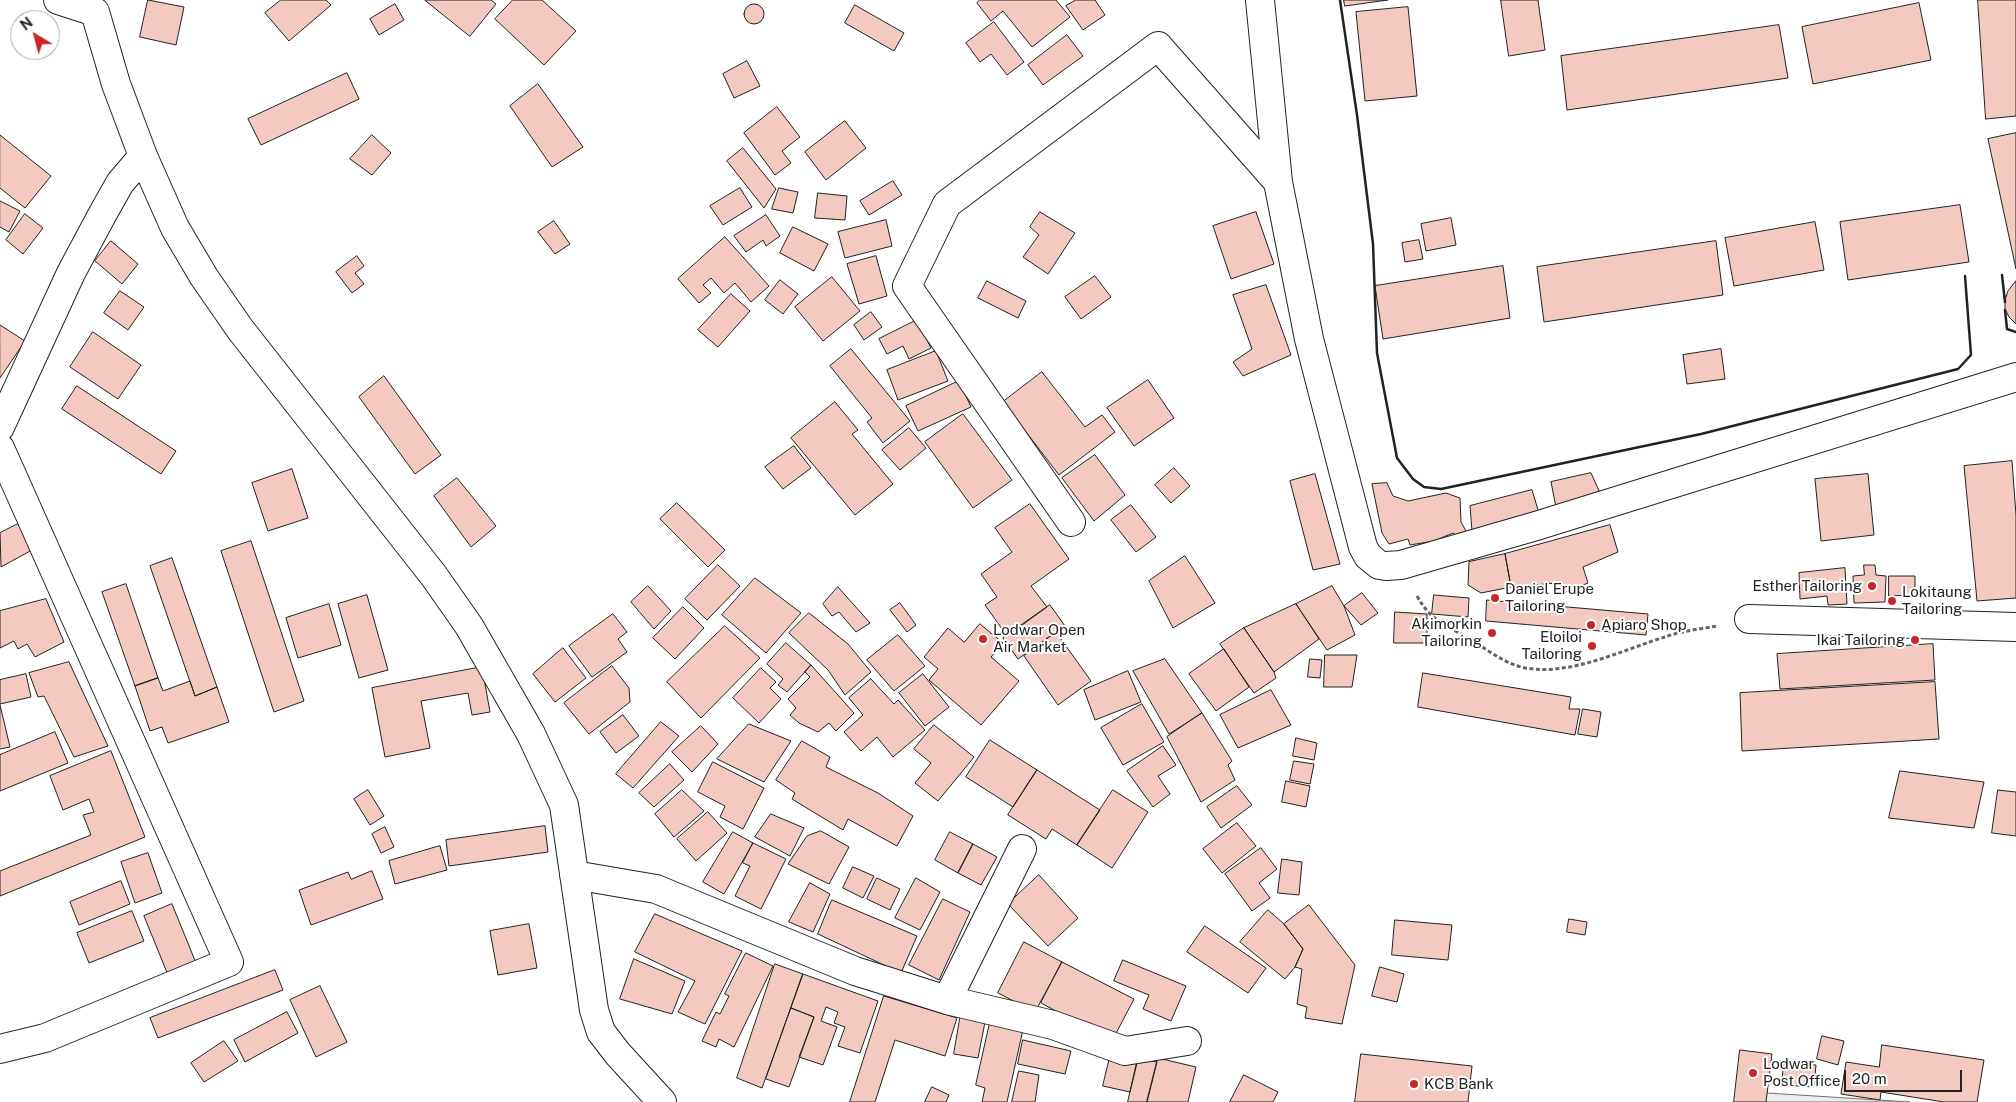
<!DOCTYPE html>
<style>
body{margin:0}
#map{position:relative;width:2016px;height:1102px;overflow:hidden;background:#fff;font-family:"Public Sans",sans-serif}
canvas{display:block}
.north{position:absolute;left:10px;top:10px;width:50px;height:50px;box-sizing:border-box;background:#fff;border:1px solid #a7a7a7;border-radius:50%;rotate:323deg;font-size:14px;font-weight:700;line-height:20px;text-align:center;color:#222}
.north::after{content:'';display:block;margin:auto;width:18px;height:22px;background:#c62828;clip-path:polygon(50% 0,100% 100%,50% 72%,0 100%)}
.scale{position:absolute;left:1844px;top:1070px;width:118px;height:22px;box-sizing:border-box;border:2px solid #222;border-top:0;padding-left:6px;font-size:15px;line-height:18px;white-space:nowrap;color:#222;-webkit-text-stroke:4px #fff;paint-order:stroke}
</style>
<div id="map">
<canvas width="2016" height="1102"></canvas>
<div class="north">N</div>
<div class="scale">20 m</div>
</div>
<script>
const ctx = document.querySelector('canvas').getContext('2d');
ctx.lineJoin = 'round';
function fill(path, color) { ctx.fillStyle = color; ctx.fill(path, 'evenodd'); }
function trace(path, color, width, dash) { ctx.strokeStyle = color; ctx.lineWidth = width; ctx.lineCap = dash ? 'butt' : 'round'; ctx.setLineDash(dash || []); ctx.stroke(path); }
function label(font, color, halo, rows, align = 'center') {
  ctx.font = font + ' "Public Sans",sans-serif'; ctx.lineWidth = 4; ctx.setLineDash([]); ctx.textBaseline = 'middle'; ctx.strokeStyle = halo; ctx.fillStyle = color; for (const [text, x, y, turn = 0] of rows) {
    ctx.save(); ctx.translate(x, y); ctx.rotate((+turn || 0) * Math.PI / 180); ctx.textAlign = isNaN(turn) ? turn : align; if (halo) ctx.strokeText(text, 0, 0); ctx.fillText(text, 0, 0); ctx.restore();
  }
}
const parking = new Path2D(`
 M1767 1093 1910 1102H1766Z`);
fill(parking, '#ededed');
trace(parking, '#6f6f6f', 1);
const building = new Path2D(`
 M148 0 184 7 176 45 140 37Z
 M281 0H326L331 5 289 41 265 13Z
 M425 0H491L496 4 470 36Z
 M513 0H542L576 31 544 65 495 19Z
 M980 0H1056L1070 17 1032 47 1003 11 991 21 977 3Z
 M1076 0H1095L1105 15 1083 30 1066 6Z
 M1344 0H1388L1345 6Z
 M1501 0H1538L1545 50 1509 56Z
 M1978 0H2016V116L1986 119Z
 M1919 3 1931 60 1813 84 1802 27Z
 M744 14a10 10 0 1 1 20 0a10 10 0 1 1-20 0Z
 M395 4 404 20 379 35 370 19Z
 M855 5 904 33 894 51 845 23Z
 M1408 7 1417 96 1365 101 1356 12Z
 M994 22 1024 62 1007 75 991 54 980 62 966 43Z
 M1779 25 1788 78 1567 110 1561 56Z
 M1067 35 1083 56 1043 85 1028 65Z
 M747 61 760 86 734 98 723 74Z
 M347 73 359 99 261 145 248 119Z
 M538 84 583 147 552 167 510 106Z
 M777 107 800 137 782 151 791 163 775 175 744 133Z
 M845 121 866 148 826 180 805 152Z
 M2016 133V269L1988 139Z
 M0 135 51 176 25 208 0 188Z
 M372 135 391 153 372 175 350 159Z
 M743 148 776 189 764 208 727 161Z
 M893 181 902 195 869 215 860 201Z
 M740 188 752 207 723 225 710 206Z
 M779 188 798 192 793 213 772 209Z
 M818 193 847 196 845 220 815 218Z
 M0 201 20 211 9 232 0 227Z
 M1960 205 1969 262 1848 280 1840 222Z
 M1040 212 1075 233 1048 274 1023 257 1039 235 1030 227Z
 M1256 212 1274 264 1231 279 1213 226Z
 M25 214 43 228 23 254 6 240Z
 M766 215 780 236 766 246 763 240 746 252 734 236Z
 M1451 218 1456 245 1426 251 1421 224Z
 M886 220 892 246 845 258 838 232Z
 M554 221 570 244 555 254 538 232Z
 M1815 222 1824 270 1734 286 1725 238Z
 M793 227 828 244 814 271 780 253Z
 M725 237 769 286 751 302 735 283 724 293 711 278 703 285 711 293 699 303 678 279Z
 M1419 240 1423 259 1405 262 1402 243Z
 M111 241 138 264 122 284 95 261Z
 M1716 241 1723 295 1544 322 1537 267Z
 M357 256 364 266 355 273 364 284 352 293 336 272Z
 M876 256 887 296 859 304 847 264Z
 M1503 266 1510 318 1383 339 1375 286Z
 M1095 276 1111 297 1081 319 1065 297Z
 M832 277 860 311 823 341 795 307Z
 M780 280 798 294 783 314 765 300Z
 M987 281 1026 301 1018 318 978 298Z
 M2016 281V324L2009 317 2005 309V300L2008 291Z
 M1266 285 1291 355 1243 376 1233 362 1252 349 1233 295Z
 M120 291 144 307 128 330 104 313Z
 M731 294 750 311 718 347 698 330Z
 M871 312 882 327 864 340 854 325Z
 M917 320 931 348 909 359 903 346 887 354 879 339Z
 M0 325 25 341 0 378Z
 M93 332 141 365 118 399 70 367Z
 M851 349 910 421 883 443 867 422 872 418 830 366Z
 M1721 349 1725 379 1687 384 1683 355Z
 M936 351 948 381 898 400 887 370Z
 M1042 372 1085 427 1102 415 1115 432 1059 475 1003 402Z
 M384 376 441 455 415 474 359 397Z
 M1148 380 1174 418 1134 446 1107 408Z
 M959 381 971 407 918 431 906 406Z
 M77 386 176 451 161 474 62 409Z
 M835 402 858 430 852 434 893 484 855 515 791 438Z
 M963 414 1012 480 973 508 925 442Z
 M909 428 926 448 900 470 882 450Z
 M794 446 811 468 783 489 765 467Z
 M1095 455 1125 495 1094 521 1062 478Z
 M2012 461 2016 515V598L1977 601 1964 466Z
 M1174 468 1190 486 1171 503 1155 485Z
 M292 469 308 518 268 531 252 483Z
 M1591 473 1601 495 1556 507 1551 482Z
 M1315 474 1340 564 1313 570 1290 481Z
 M1868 474 1874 535 1821 541 1815 479Z
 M457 478 496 526 471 547 434 496Z
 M1387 483 1393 496 1408 501 1446 493 1460 498 1461 522 1466 531 1460 538 1453 533 1434 541 1410 545 1408 539 1389 544 1382 533 1372 484Z
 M1532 490 1539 513 1472 531 1470 506Z
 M677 503 725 550 708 567 660 519Z
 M1030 504 1069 559 1031 586 1047 607 1007 636 985 605 997 597 981 574 1012 552 995 528Z
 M1131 505 1156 537 1136 552 1111 520Z
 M18 524 32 550 1 567 0 533Z
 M1610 525 1618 552 1583 567 1588 583 1561 594 1557 583 1511 587 1505 554Z
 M251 541 304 701 274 712 221 551Z
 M1505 554 1511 587 1481 593 1468 585 1469 562Z
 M1185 556 1215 603 1173 628 1149 581Z
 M172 558 217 687 195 696 150 566Z
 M718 565 740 586 707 620 685 599Z
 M1864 565H1875L1876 575 1886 576 1885 602 1854 603 1853 576 1864 575Z
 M1845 568 1847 604 1828 605 1827 596 1800 599 1799 573Z
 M1889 576H1915V595L1889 596Z
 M755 578 801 613 766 653 722 615Z
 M126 584 158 678 135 686 102 592Z
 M648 586 671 611 654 629 631 602Z
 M1332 586 1344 606 1355 635 1327 650 1296 604Z
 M838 587 870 623 856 632 839 612 832 616 823 604Z
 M1362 593 1378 613 1361 625 1344 606Z
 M367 595 388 670 359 678 338 604Z
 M1434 595 1469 598 1468 617 1432 614Z
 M46 599 64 642 35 657 27 644 18 649 14 641 0 648V611Z
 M1487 600 1648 614 1646 635 1486 621Z
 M900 603 916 625 907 632 890 610Z
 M329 604 341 645 298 658 286 618Z
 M1296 604 1319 639 1274 672 1244 628Z
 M1050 605 1065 626 1018 659 1003 638Z
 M683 607 704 628 675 659 653 638Z
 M1395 612 1427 614V643H1394Z
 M809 613 848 644 871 672 845 695 828 670 789 633Z
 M613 614 627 632 618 639 627 652 592 677 569 646Z
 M980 624 1003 643 991 657 1019 681 981 725 929 680 938 669 924 657 948 628 964 642Z
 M725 626 760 658 701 718 667 682Z
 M1244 628 1274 672 1276 678 1254 693 1220 644Z
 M1056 632 1091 681 1058 705 1024 656Z
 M898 635 925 666 894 691 867 660Z
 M786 643 811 665 787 692 778 685 783 679 767 664Z
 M1933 644 1935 680 1780 689 1777 654Z
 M563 648 586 678 555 702 533 674Z
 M1224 649 1249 687 1216 711 1189 674Z
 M1325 655H1357L1352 687H1324Z
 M1165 659 1202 713 1169 734 1133 671Z
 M1310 659 1322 660 1320 678 1308 677Z
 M69 662 108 746 74 757 44 696 38 697 29 673Z
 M811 665 854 713 836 731 829 723 818 732 799 723 790 715 796 708 788 699 810 677 805 672Z
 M612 666 629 688 630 702 589 734 564 703Z
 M482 667 490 712 472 715 468 693 421 701 430 748 385 757 372 688Z
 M761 668 776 682 770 688 781 699 759 723 733 698Z
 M1128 671 1141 702 1095 720 1084 690Z
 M1423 673 1571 697 1569 709H1580L1575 735 1418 707Z
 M26 674 31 697 0 704V680Z
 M923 674 949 707 925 726 899 693Z
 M158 678 163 691 190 681 195 696 217 687 229 722 168 743 162 727 150 731 135 686Z
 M871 679 894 704 898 700 925 730 893 757 877 737 861 751 844 732 863 715 849 698Z
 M1935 682 1939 739 1742 751 1740 693Z
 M1271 690 1291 725 1238 748 1220 715Z
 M1142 704 1164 742 1123 765 1101 728Z
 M0 705 10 747 0 749Z
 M1583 709 1601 712 1597 737 1578 734Z
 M1202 713 1232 761 1228 765 1235 780 1201 802 1167 737Z
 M623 715 639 736 616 753 600 732Z
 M661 722 679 736 633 788 616 774Z
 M749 724 791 741 764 782 717 759Z
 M934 725 974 757 938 801 915 783 931 763 914 749Z
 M701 726 718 744 692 772 672 752Z
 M55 732 68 763 0 791V755Z
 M1296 738 1317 743 1314 760 1293 756Z
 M990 740 1037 770 1013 807 966 777Z
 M802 741 830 757 826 767 878 793 913 816 897 846 848 819 843 830 792 799 795 793 776 780Z
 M1163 746 1176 765 1158 776 1170 794 1153 807 1127 771Z
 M111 751 145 837 0 896V871L91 835 83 815 94 812 89 799 63 810 50 776Z
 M1294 761 1314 764 1310 784 1290 780Z
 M713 762 764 788 743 829 720 817 725 806 698 792Z
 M670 764 684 780 654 807 639 793Z
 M1037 770 1100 810 1077 845 1052 829 1046 839 1008 815Z
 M1900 771 1984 782 1974 828 1889 818Z
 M1286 781 1310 786 1306 807 1282 802Z
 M1237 786 1252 805 1221 828 1207 807Z
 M368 790 384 816 370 825 354 799Z
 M682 790 704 811 674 837 655 814Z
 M1113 790 1148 812 1112 868 1077 845Z
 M1998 790 2016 792V836L1992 833Z
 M708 812 727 833 696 861 677 839Z
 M771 814 804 828 790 856 755 837Z
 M1237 823 1256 846 1222 873 1203 849Z
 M545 826 548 852 449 866 446 840Z
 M385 827 394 847 381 853 372 834Z
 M821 831 849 847 829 884 788 864 807 836Z
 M733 832 753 843 724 894 703 882Z
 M950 832 973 844 958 873 935 860Z
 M753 843 786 859 761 909 735 896 750 866 743 863Z
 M973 844 997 857 981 885 958 873Z
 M440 846 447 870 395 884 389 861Z
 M1261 848 1277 869 1259 883 1270 898 1252 911 1225 874Z
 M148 853 162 893 135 903 121 862Z
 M1282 859 1302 862 1299 895 1278 893Z
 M853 867 874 876 863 898 843 888Z
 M372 871 383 899 311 925 299 890 348 872 351 879Z
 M1039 875 1078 918 1048 946 1008 904Z
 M877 878 900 889 890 910 867 899Z
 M916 878 940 892 920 930 895 918Z
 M121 881 130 904 79 925 70 902Z
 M810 883 830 894 813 932 789 922Z
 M943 899 970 912 939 980 909 965Z
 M832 900 917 936 901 973 818 934Z
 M172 904 196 963 168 975 144 916Z
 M1309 905 1355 965 1342 1024 1305 1018 1307 1007 1297 1004 1302 969 1295 967 1303 949 1284 924Z
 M1268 910 1284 924 1303 949 1295 967 1285 979 1240 942Z
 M132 911 144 941 89 963 77 933Z
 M655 914 742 951 705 1024 678 1012 695 981 635 952Z
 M1569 919 1587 922 1585 935 1567 932Z
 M1395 920 1452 925 1448 960 1392 955Z
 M529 924 537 968 498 975 490 931Z
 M1205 926 1266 968 1248 993 1187 952Z
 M1024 942 1062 962 1035 1012 998 993Z
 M746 953 773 966 734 1047 719 1039 716 1047 702 1041 716 1012 720 1014 729 996 725 994Z
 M634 959 685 981 672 1014 620 999Z
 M1123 960 1186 986 1171 1021 1143 1009 1149 995 1114 981Z
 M1062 962 1134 999 1112 1041 1041 1003Z
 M775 964 803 974 762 1088 737 1078Z
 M1380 967 1404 974 1397 1002 1372 996Z
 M275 970 283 990 158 1038 150 1018Z
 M803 974 878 1001 860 1053 838 1046 845 1027 834 1023 838 1012 826 1007 821 1021 837 1027 823 1065 799 1057 814 1017 791 1008Z
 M320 986 347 1042 316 1057 290 1000Z
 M884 996 957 1018 945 1056 895 1040 875 1102H850Z
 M791 1008 814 1017 789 1087 766 1079Z
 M287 1012 298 1033 245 1062 234 1040Z
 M961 1013 986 1017 978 1058 954 1054Z
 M991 1018 1024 1025 1007 1102H982L985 1088 976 1085Z
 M1822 1036 1844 1041 1838 1065 1817 1059Z
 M1023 1040 1071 1051 1065 1074 1018 1064Z
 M224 1041 238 1061 204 1082 191 1063Z
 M1882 1045 1984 1060 1977 1102H1944L1881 1092 1880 1100 1841 1094 1846 1062 1879 1067Z
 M1740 1050 1772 1054 1766 1102H1734Z
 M1361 1054 1472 1066 1468 1102H1355Z
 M1110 1057 1137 1063 1130 1092 1103 1086Z
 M1138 1058 1157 1062 1147 1102H1128Z
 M1158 1058 1196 1067 1188 1102H1147Z
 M1784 1063 1816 1065 1814 1087 1782 1085Z
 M1019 1071 1039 1075 1035 1102H1012Z
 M1244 1075 1278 1092 1273 1102H1230Z
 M932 1087 949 1095 946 1102H925Z`);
fill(building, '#f3c9c0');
trace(building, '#222', 1);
const minor = new Path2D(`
 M58 0 95 12 116 84 143 156 175 228 204 277 240 329 434 576 469 626 531 734 564 805 594 1010 601 1032 618 1054 662 1102
 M1260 0 1278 182 1309 339 1363 547 1368 556 1379 565 1386 566 1401 565 1536 526 2016 377
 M0 427 71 273 102 215 120 183 143 156
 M0 448 229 962 45 1038 0 1049
 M1071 522 907 286 947 204 1158 46 1278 182
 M1749 619 2016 627
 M574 875 656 889 855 971 947 1000 1053 1025 1125 1051 1187 1041
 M947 1000 1022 849`);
trace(minor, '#222', 30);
trace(new Path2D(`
 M1417 596C1431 621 1444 624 1468 638 1485 648 1502 662 1521 667 1567 678 1622 650 1665 637 1681 631 1700 629 1717 626`), '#646464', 3, [4, 2.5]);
trace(minor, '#fff', 28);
trace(new Path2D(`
 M1340 0 1357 115 1373 244 1377 353 1397 458 1413 479 1424 487 1441 489 1701 434 1958 369 1971 355 1965 276
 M2002 275 2005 302
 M2005 310 2007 329 2016 332`), '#222', 2.5);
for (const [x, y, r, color] of [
 [1872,586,5,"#c62828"],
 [1495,598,5,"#c62828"],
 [1892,601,5,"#c62828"],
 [1591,625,5,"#c62828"],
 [1492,633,5,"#c62828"],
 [983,639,5,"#c62828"],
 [1915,640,5,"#c62828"],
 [1592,646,5,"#c62828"],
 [1753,1073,5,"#c62828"],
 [1414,1084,5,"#c62828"]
]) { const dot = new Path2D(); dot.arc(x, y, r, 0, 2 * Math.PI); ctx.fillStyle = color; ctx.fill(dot); trace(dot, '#fff', 2); }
label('15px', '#222', '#fff', [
 ["Esther Tailoring",1862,586,"right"],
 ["Daniel Erupe",1505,589],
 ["Tailoring",1505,606],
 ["Lokitaung",1902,592],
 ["Tailoring",1902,609],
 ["Akimorkin",1482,624,"right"],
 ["Tailoring",1482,641,"right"],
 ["Apiaro Shop",1601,625],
 ["Lodwar Open",993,630],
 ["Air Market",993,647],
 ["Eloiloi",1582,637,"right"],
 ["Tailoring",1582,654,"right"],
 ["Ikai Tailoring",1905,640,"right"],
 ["Lodwar",1763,1064],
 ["Post Office",1763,1081],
 ["KCB Bank",1424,1084]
], 'left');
</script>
